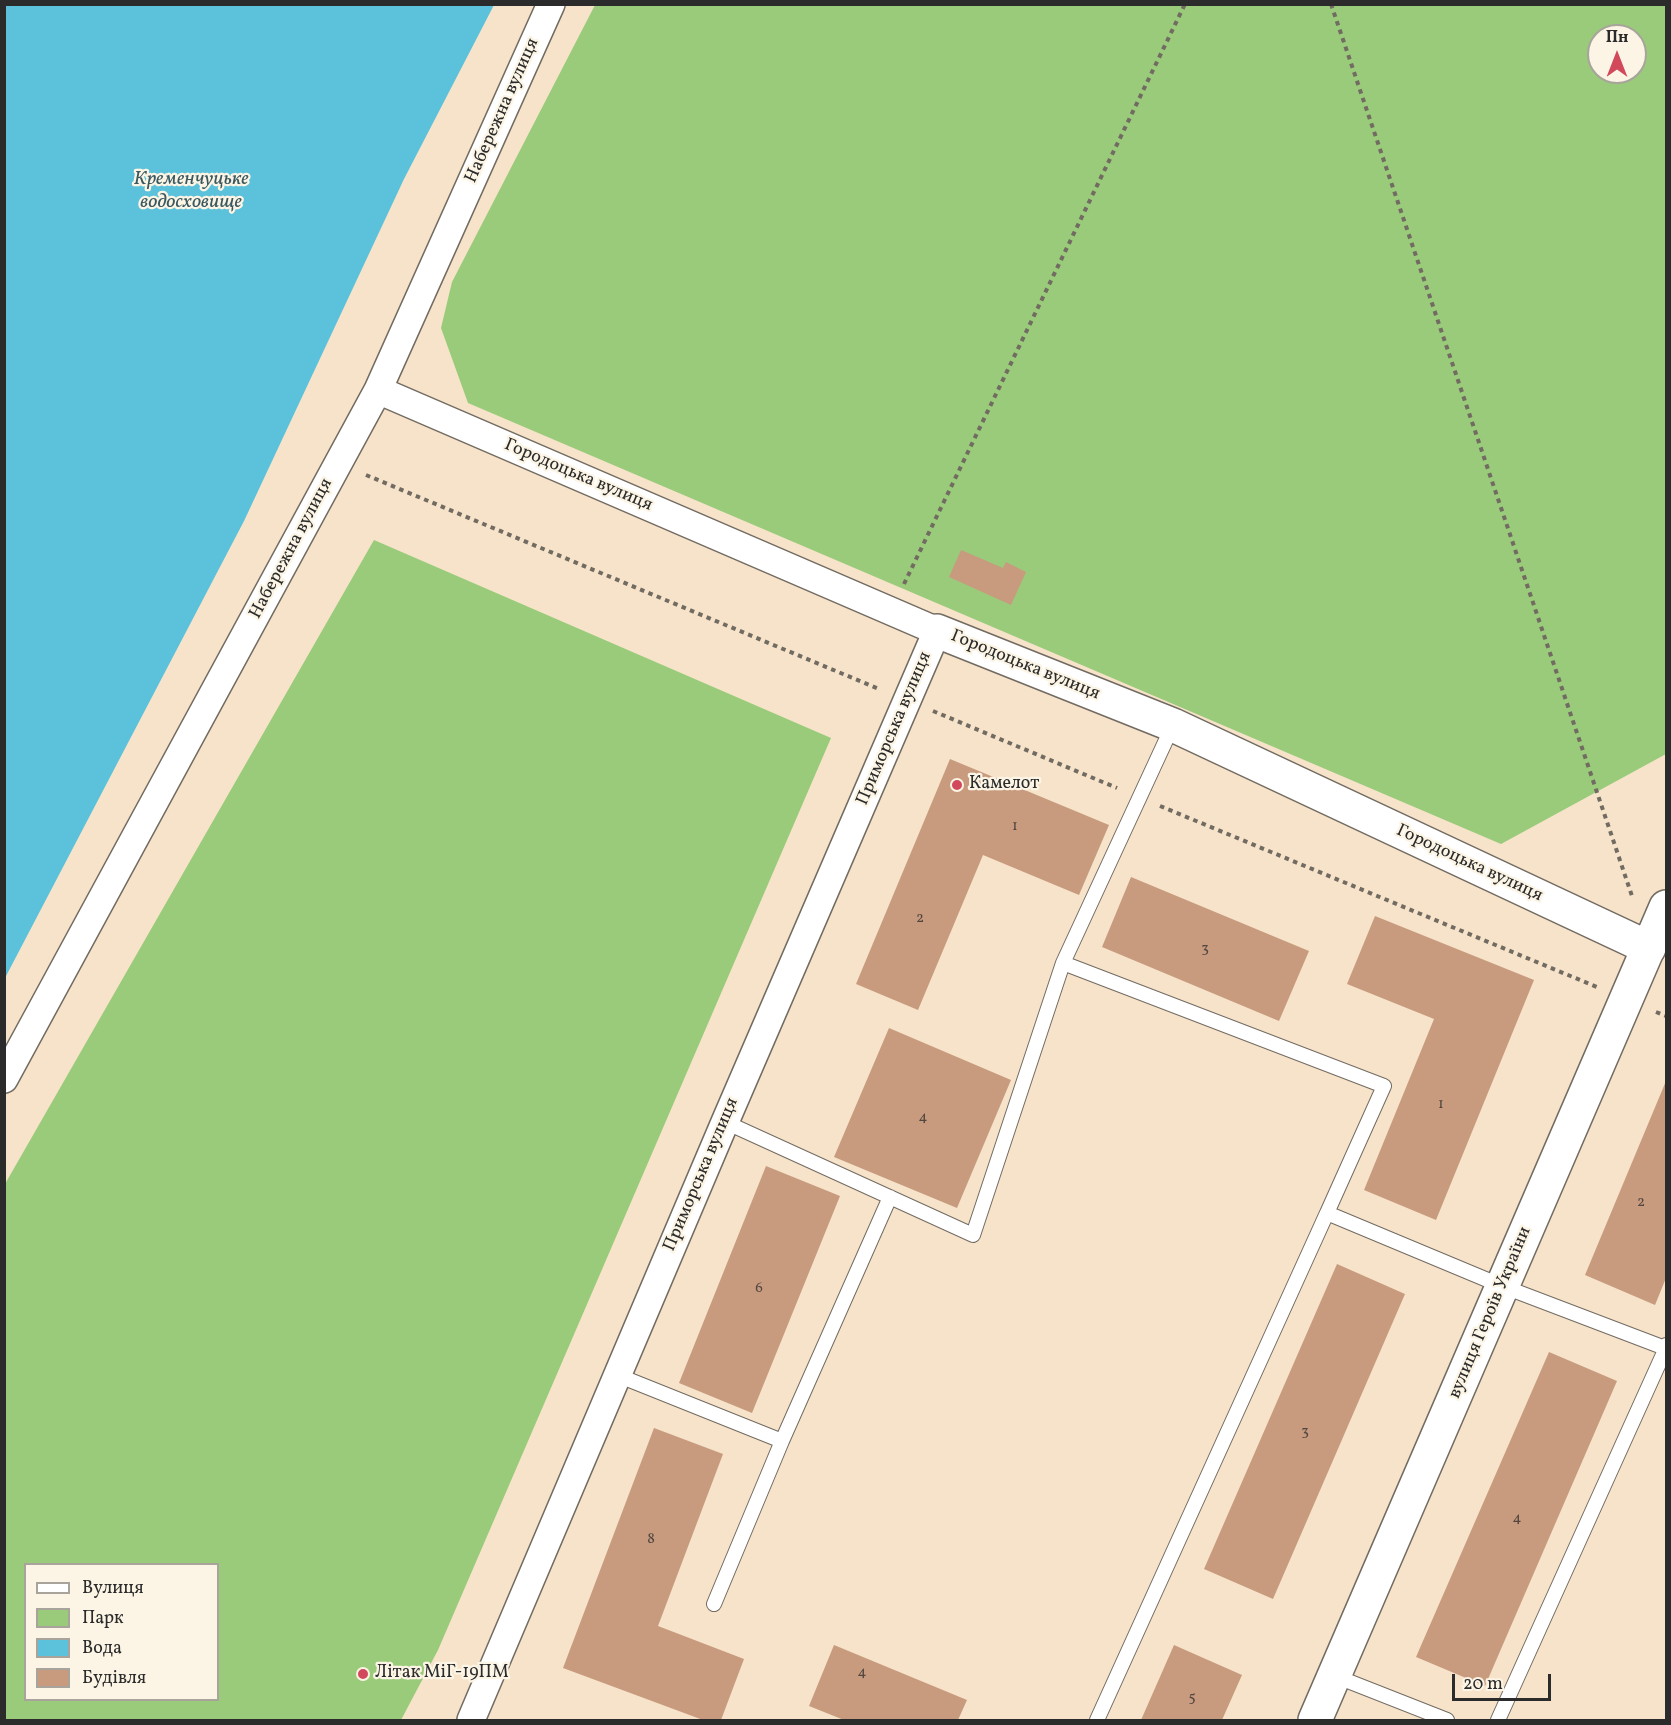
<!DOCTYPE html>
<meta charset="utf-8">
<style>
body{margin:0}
#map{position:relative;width:1671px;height:1725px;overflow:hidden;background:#f6e3c9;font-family:Vollkorn,serif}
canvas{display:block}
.frame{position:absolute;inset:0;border:6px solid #2b2b2b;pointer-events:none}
.legend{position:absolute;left:24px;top:1563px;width:195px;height:138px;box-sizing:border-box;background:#fcf5e5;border:2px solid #a8a49b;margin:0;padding:8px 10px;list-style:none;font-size:18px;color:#2b2b2b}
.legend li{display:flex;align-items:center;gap:12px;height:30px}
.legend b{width:30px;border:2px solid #a8a49b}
.north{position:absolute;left:1587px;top:24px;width:60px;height:60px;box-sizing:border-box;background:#fcf5e5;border:2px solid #a8a49b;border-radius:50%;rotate:0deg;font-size:16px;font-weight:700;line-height:24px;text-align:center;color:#2b2b2b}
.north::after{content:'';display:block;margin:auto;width:21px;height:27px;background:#d1495b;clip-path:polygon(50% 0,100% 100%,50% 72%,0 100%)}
.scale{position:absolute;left:1452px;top:1674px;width:99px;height:27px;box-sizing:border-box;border:3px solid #2b2b2b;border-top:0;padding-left:8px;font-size:18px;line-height:21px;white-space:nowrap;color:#2b2b2b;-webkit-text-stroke:4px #fcf5e5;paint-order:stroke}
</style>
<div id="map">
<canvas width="1671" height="1725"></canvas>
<div class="frame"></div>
<ul class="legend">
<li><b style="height:8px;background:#fff"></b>Вулиця</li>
<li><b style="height:16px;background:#99cb7a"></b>Парк</li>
<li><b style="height:16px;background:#5cc1da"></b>Вода</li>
<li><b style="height:16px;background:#c89b7e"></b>Будівля</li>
</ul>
<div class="north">Пн</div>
<div class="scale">20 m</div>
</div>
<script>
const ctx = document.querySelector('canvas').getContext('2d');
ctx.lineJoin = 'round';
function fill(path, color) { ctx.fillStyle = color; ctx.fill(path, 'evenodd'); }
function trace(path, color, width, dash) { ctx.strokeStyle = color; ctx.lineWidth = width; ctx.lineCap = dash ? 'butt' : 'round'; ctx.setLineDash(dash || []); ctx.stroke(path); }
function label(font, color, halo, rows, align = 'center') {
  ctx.font = font + ' Vollkorn,serif'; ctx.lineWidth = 4.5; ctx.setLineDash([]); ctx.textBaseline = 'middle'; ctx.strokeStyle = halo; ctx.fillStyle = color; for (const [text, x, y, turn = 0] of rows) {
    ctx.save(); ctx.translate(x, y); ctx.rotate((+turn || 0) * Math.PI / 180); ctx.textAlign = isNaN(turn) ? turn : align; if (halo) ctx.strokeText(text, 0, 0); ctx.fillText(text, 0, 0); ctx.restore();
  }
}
fill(new Path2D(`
 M595 5H1666V754L1501 844 468 403 441 328 452 282ZM1599 36H1635V72H1599Z
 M374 540 831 738 438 1650 401 1720H5V1184ZM26 1564H218V1700H26Z`), '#99cb7a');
fill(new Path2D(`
 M5 4 494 5 404 179 244 521 5 978Z`), '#5cc1da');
fill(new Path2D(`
 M961 550 1003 568 1006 562 1026 572 1011 605 949 577Z
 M950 759 1109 825 1079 895 983 855 918 1010 856 984Z
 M1131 877 1309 951 1279 1021 1102 947Z
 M1375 916 1534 980 1436 1220 1364 1190 1434 1019 1347 984Z
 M889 1028 1011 1080 957 1208 834 1157Z
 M1666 1081V1278L1655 1305 1585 1275Z
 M766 1166 840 1196 752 1413 679 1383Z
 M1337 1264 1405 1294 1273 1599 1204 1569Z
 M1549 1352 1617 1381 1485 1686 1416 1657Z
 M654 1428 723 1454 658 1626 744 1659 721 1720H703L563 1668Z
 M834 1645 967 1700 958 1720H844L809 1706Z
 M1174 1645 1242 1675 1222 1720H1141Z`), '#c89b7e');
const service = new Path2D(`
 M1173 725 1063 963 1384 1086 1327 1213 1502 1286 1665 1348 1666 1345
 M725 1122 973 1235 1063 963
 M617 1375 782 1441 714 1604
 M782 1441 890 1197
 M1335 1676 1447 1720
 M1097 1720 1327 1213
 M1498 1720 1666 1348`);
const minor = new Path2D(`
 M378 390 937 631 725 1122 471 1720
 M4 1079 378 390 551 4`);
const tertiary = new Path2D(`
 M937 631 1173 725 1649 948`);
const secondary = new Path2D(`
 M1315 1720 1666 907`);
trace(service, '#726b62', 16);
trace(minor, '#726b62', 30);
trace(tertiary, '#726b62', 36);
trace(secondary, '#726b62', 36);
trace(new Path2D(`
 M1331 4 1633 899
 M366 475 879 689
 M904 584 1185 4
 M933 711 1117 788
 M1160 806 1597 987
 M1656 1012 1666 1016`), '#726b62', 4, [4.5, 4.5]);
trace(service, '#fff', 14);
trace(minor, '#fff', 27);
trace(tertiary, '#fff', 33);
trace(secondary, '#fff', 33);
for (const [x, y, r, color] of [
 [957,785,6,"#d1495b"],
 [363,1674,6,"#d1495b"]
]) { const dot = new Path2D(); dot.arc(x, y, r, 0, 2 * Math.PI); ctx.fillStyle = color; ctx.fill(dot); trace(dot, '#fcf5e5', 2); }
label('15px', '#524740', null, [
 ["1",1015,827],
 ["2",920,919],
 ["3",1205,949],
 ["1",1441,1105],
 ["4",923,1118],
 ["2",1641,1203],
 ["6",759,1289],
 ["3",1305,1432],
 ["4",1517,1519],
 ["8",651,1540],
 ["4",862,1673],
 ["5",1192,1698]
]);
label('18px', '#2b2b2b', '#fcf5e5', [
 ["Набережна вулиця",503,111,-66],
 ["Городоцька вулиця",578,476,23],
 ["Набережна вулиця",292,549,-62],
 ["Городоцька вулиця",1025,666,22],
 ["Приморська вулиця",895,729,-67],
 ["Городоцька вулиця",1469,864,25],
 ["Приморська вулиця",702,1175,-67],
 ["вулиця Героїв України",1491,1313,-67]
]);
label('18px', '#2b2b2b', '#fcf5e5', [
 ["Камелот",969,785],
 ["Лiтак МiГ-19ПМ",375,1674]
], 'left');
label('italic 20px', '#3a5860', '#fcf5e5', [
 ["Кременчуцьке",191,180],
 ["водосховище",191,203]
]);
</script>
